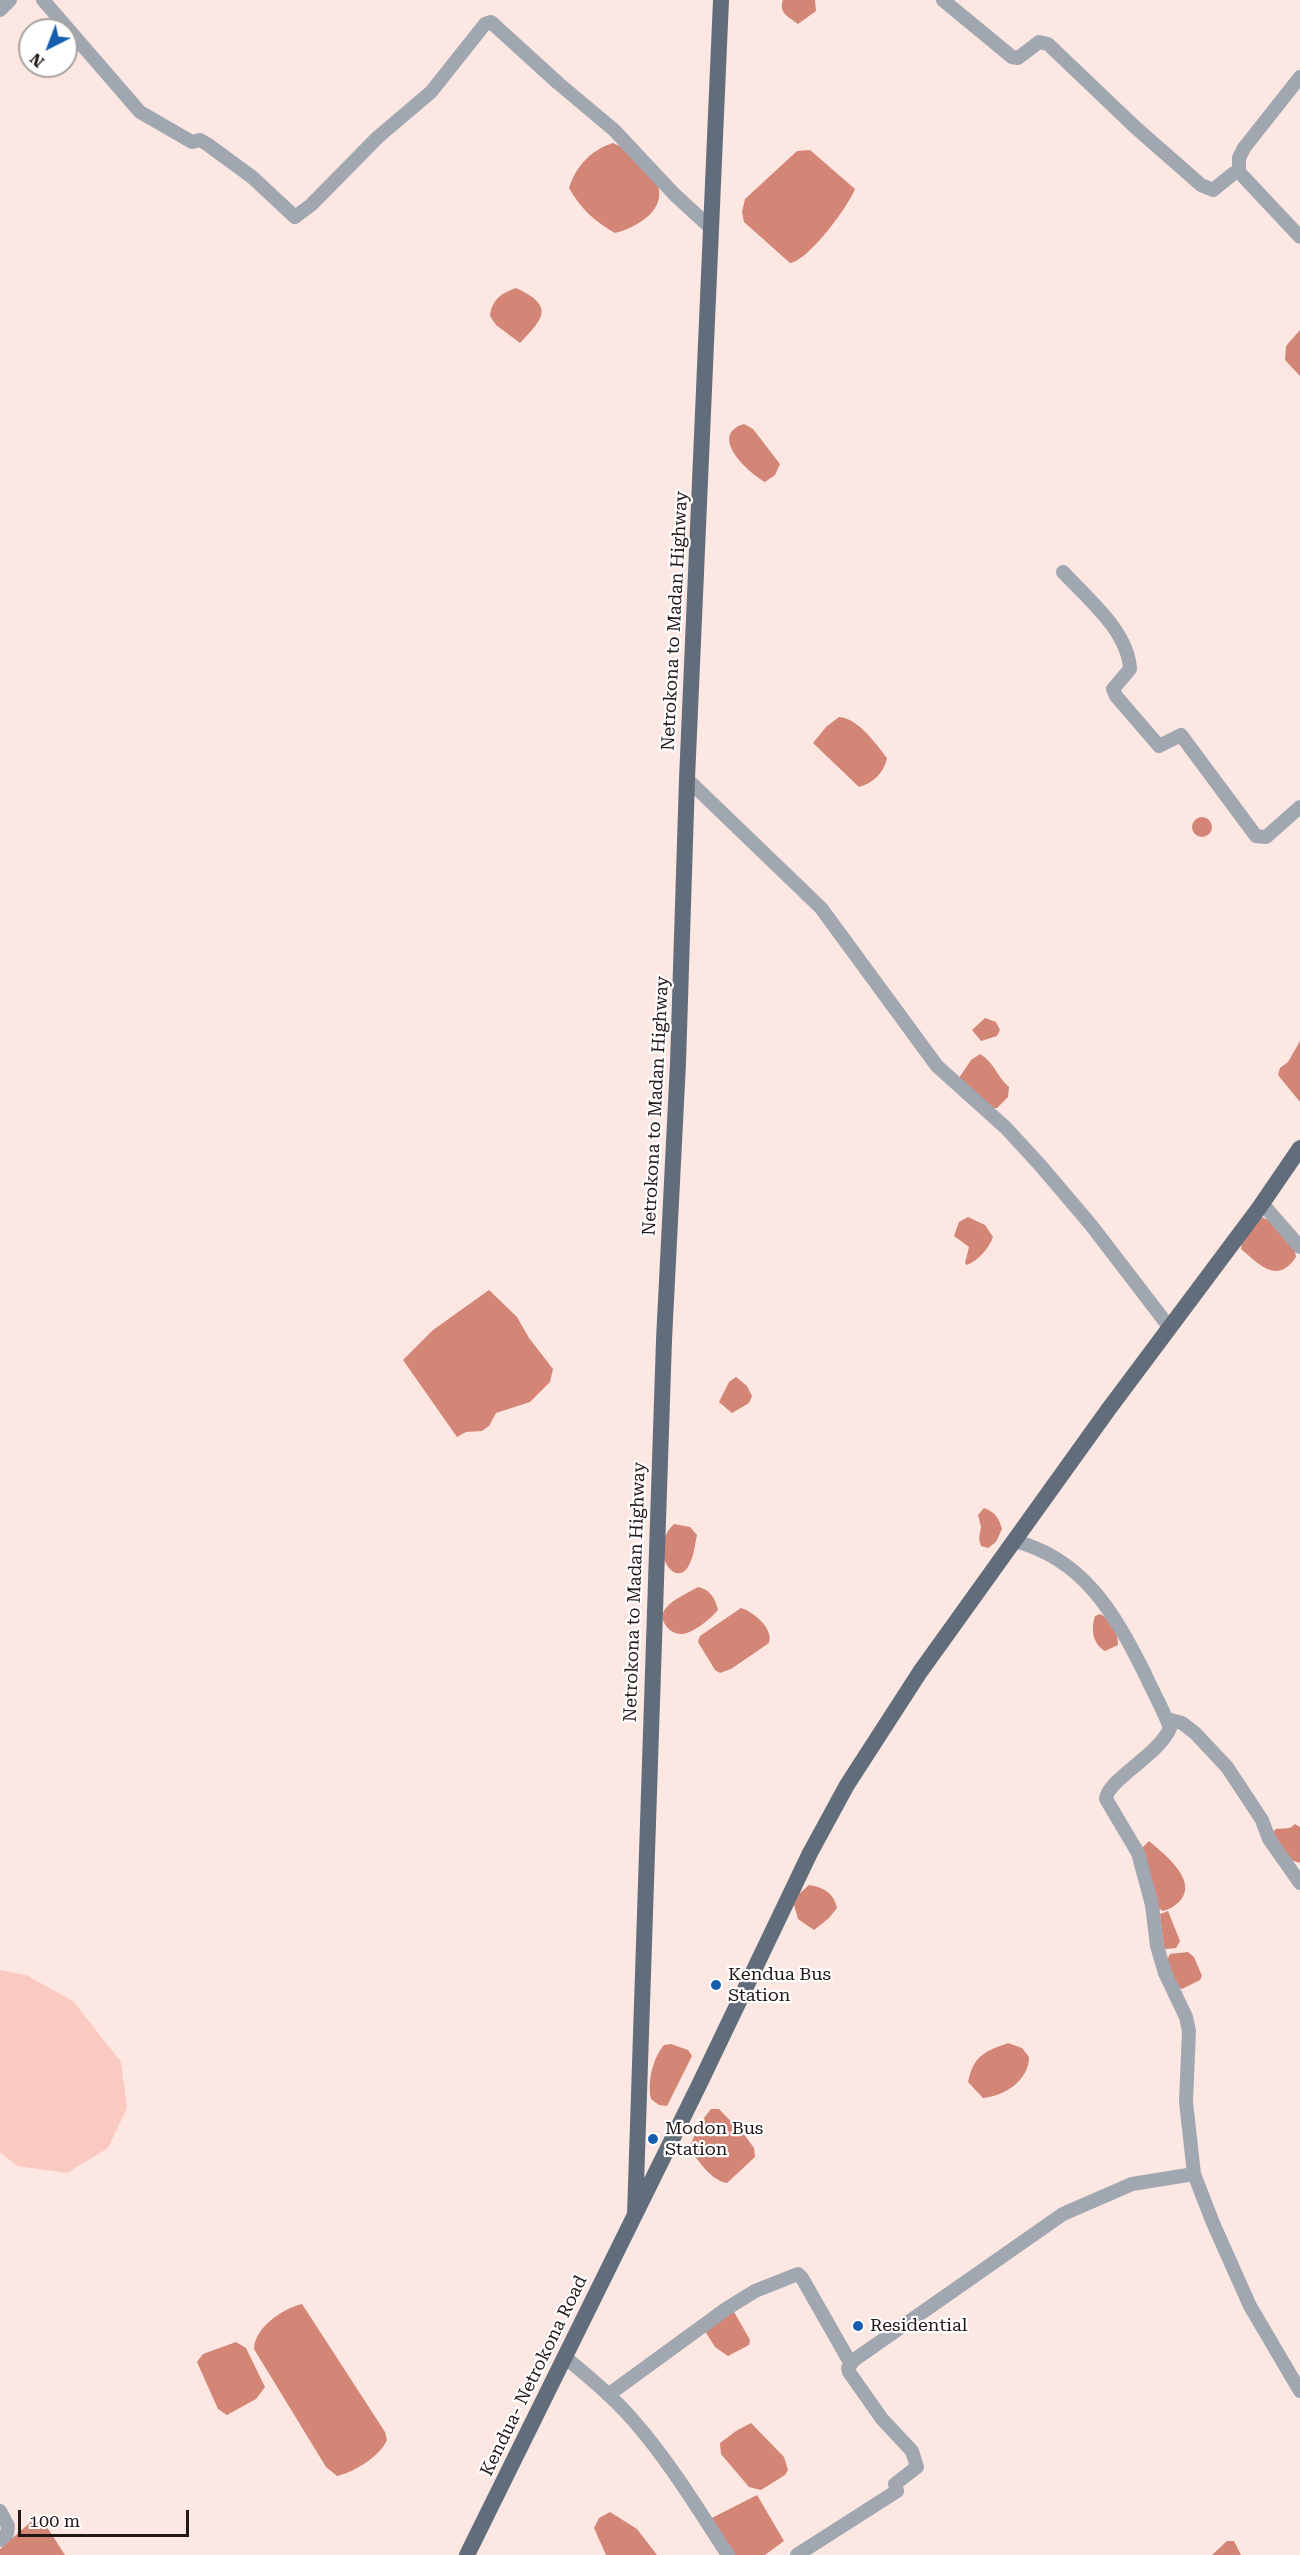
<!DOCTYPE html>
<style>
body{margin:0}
#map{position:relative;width:1300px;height:2555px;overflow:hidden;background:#fde7e2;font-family:"Roboto Serif",serif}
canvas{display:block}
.north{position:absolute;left:18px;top:18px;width:60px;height:60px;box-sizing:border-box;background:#fff;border:2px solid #a6a3a2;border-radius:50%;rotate:222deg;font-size:16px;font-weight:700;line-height:24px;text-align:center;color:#211816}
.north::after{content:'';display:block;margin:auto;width:21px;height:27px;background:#165faf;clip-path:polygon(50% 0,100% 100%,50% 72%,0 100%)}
.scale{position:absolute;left:18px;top:2510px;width:171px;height:27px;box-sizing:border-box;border:3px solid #211816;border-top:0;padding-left:8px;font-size:18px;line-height:21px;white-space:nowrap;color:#211816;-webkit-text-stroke:4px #fff;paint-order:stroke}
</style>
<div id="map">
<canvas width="1300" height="2555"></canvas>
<div class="north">N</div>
<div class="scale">100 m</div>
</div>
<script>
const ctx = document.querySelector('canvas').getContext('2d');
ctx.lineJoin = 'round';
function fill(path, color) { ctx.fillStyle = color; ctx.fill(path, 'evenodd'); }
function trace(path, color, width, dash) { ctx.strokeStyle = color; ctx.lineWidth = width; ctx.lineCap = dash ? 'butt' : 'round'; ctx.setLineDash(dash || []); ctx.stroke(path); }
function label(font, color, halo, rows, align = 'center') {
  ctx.font = font + ' "Roboto Serif",serif'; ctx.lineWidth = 4.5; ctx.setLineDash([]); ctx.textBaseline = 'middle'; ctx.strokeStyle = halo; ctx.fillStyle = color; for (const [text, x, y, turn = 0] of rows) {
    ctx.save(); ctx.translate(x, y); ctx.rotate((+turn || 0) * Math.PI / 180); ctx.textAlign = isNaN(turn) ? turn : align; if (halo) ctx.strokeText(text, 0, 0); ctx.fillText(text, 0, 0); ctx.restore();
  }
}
fill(new Path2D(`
 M0 1970 26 1975 73 2001 121 2062 127 2108 108 2148 67 2173 17 2166 0 2152Z`), '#facac0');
fill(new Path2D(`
 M783 0H815L816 11 798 24C789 17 778 13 783 0Z
 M613 143C625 148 631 155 639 163 644 169 653 175 656 181 670 209 636 228 615 233 594 221 581 209 569 188 576 166 591 150 613 143Z
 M810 150 855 189C848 207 808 261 790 263L744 222 742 212 745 199 797 151Z
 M516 288C555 306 544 318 520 343L496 325 490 316C492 299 502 293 516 288Z
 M1300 330V376L1285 360 1286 346Z
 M744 424 753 429 780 464 775 475 765 482C747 472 708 435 744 424Z
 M839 717C858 718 876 744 887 758 884 773 873 783 859 787L813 743 826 727Z
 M1192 827a10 10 0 1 1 20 0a10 10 0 1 1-20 0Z
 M985 1018 996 1022 1000 1030 997 1036 981 1041 972 1030Z
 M1300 1041V1102L1278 1075 1280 1068 1288 1062Z
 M980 1054C994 1062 997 1077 1009 1087L1008 1097 997 1108H992L959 1078 971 1060Z
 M968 1217 985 1225 993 1237C989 1248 978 1261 967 1265L965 1263 969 1247 954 1236 959 1222Z
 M1262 1217C1278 1225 1295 1239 1296 1257 1277 1285 1260 1265 1241 1249L1242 1240Z
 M489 1290 517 1317 529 1338 553 1369 550 1382 530 1402 496 1413 489 1426 482 1431 466 1432 457 1437 403 1360 433 1330Z
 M736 1377 747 1386 752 1396 749 1403 732 1413 719 1402 729 1382Z
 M984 1508C995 1512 999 1518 1002 1529L996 1542 988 1548 981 1546 979 1539 981 1527 978 1515Z
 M674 1524 690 1527 697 1535C695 1544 694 1555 690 1563 677 1593 646 1550 674 1524Z
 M698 1587C710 1589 716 1600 718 1610 710 1619 694 1633 682 1634 670 1635 656 1619 666 1608 673 1599 688 1593 698 1587Z
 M741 1608C754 1612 774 1629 769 1643L731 1669 720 1673 715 1670 698 1642 700 1636Z
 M1100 1614C1112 1619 1118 1633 1118 1645L1105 1651C1092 1643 1091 1629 1095 1616Z
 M1295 1824 1300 1827V1863L1288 1859 1270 1834 1276 1829 1290 1828Z
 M1149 1841C1164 1854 1200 1881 1179 1902 1173 1907 1170 1909 1163 1911L1157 1907 1143 1853V1847Z
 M809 1885C823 1887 834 1893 837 1908L829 1918 814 1930 798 1919 794 1905 799 1894Z
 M1168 1911 1180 1941 1176 1948 1166 1949 1164 1948 1160 1914Z
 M1188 1952 1194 1957 1202 1976 1200 1980 1182 1989 1178 1987 1167 1960 1170 1954Z
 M1008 2043 1022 2048 1029 2057C1029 2080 1005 2096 983 2098L968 2082C974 2056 983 2052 1008 2043Z
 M671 2044 688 2050 692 2056 667 2106 659 2105 651 2099C647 2082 653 2058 664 2045Z
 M711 2109H719L746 2137 754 2148 755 2157 727 2183C710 2180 699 2161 689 2148L700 2123Z
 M302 2304 385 2432 387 2440C380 2456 355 2472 337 2476L326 2467 254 2349C255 2327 282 2309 302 2304Z
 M733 2310 750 2340 749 2345 728 2356 715 2347 705 2331Z
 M236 2342 246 2348 265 2387 256 2399 227 2415 218 2409 197 2362 203 2354Z
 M751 2423 784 2457 788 2470 785 2475 761 2490 749 2487 721 2454 720 2443 736 2431Z
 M757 2495 784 2541 765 2555H735L706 2521Z
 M610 2512 637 2529 657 2555H606L594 2528 599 2518Z
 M33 2520 45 2524 65 2555H0V2549Z
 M1227 2541H1234L1241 2555H1212Z`), '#d38576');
trace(new Path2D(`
 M43 0 140 112 192 142 200 140 207 144 252 177 295 217 311 205 378 137 431 92 485 24 491 22 558 83 614 130 675 195 712 229
 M943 0 1012 57 1018 58 1039 42 1048 44 1135 127 1201 185 1213 190 1234 173 1239 172 1300 237
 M0 10 10 0
 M1239 172V158L1244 148 1300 77
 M1063 572C1088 599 1128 631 1130 669L1113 689 1116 696 1159 746 1181 735 1256 836 1266 837 1300 807
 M687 779 821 908 937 1066 1006 1128 1040 1165 1091 1225 1170 1328
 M1259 1208 1267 1209 1300 1247
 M1014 1541C1083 1558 1115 1614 1145 1674 1153 1692 1163 1709 1170 1728 1159 1755 1107 1780 1106 1799L1138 1853 1152 1905 1157 1946 1165 1973 1186 2017 1189 2031 1186 2102 1194 2174 1213 2223 1250 2306 1300 2391
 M1167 1719 1182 1723 1195 1733 1227 1767 1262 1820 1269 1839 1300 1883
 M566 2358C589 2377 613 2397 633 2420 669 2461 698 2509 728 2555
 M608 2395 726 2309 755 2291 798 2274 802 2278 851 2364
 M0 2511 8 2526 7 2534 0 2540
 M797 2555 897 2491 895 2484 917 2467 912 2451 882 2419 849 2372 848 2368 854 2360 1063 2214 1132 2184 1194 2174`), '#a0a7b0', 14);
trace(new Path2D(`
 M635 2215 664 1340 678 1063 687 779 721 0
 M467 2555 699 2085 810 1853 847 1785 920 1672 1108 1410 1259 1208 1300 1148`), '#626d7c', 16);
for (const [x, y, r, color] of [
 [716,1985,6,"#165faf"],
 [653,2139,6,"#165faf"],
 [858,2326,6,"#165faf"]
]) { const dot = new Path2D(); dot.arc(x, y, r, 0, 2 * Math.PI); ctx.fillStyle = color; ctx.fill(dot); trace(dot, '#fff', 2); }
label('18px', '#211816', '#fff', [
 ["Netrokona to Madan Highway",675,621,-87],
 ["Netrokona to Madan Highway",656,1106,-87],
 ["Netrokona to Madan Highway",635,1592,-88],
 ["Kendua- Netrokona Road",534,2376,-64]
]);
label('18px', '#211816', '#fff', [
 ["Kendua Bus",728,1975],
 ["Station",728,1996],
 ["Modon Bus",665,2129],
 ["Station",665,2150],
 ["Residential",870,2326]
], 'left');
</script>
